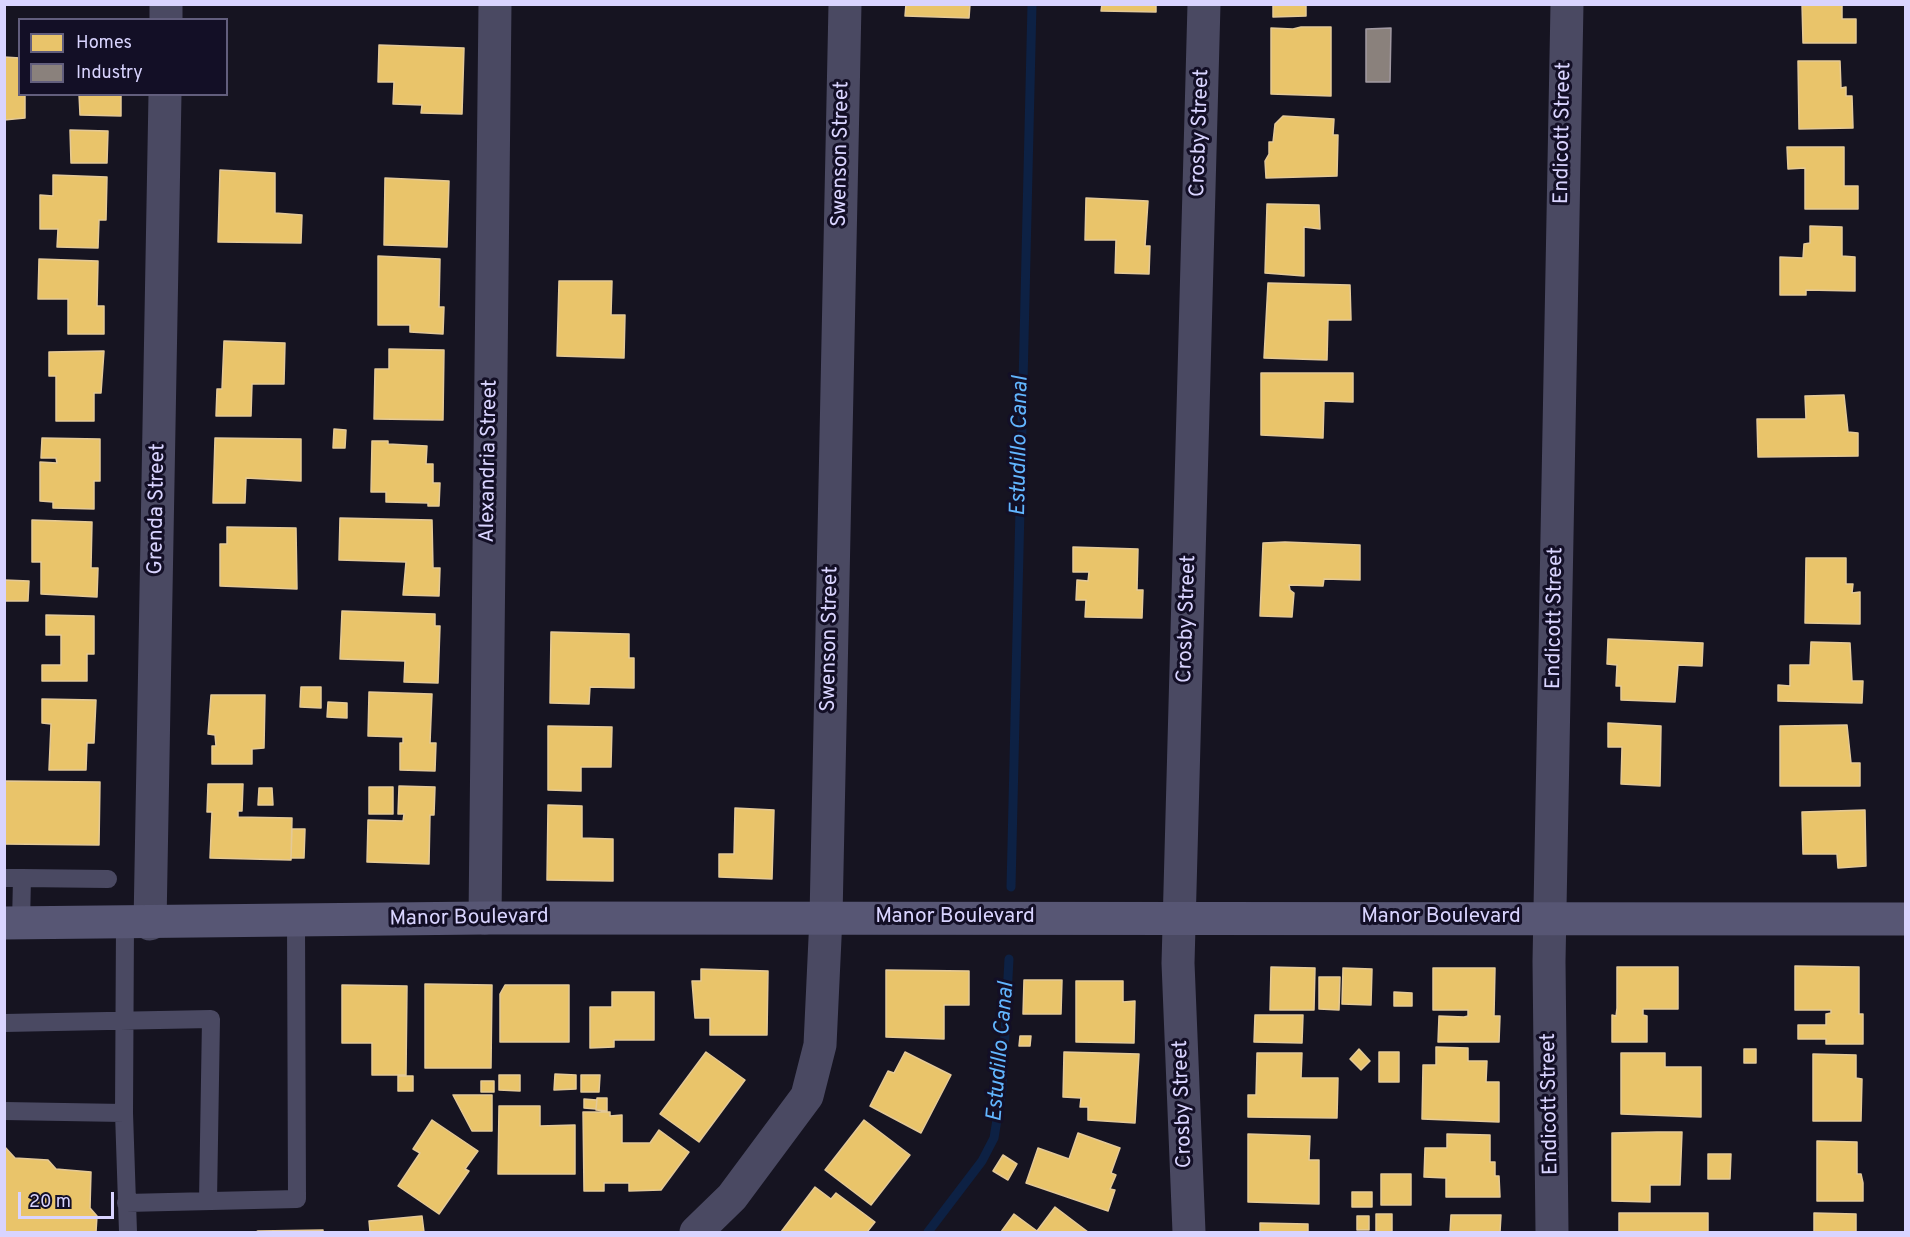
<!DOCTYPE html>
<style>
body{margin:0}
#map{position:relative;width:1910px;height:1237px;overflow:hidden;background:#161421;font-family:Overpass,sans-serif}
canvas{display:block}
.frame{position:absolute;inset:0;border:6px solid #d9d4ff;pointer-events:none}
.legend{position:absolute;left:18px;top:18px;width:210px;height:78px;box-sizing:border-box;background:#130f26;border:2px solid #625e7d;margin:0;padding:8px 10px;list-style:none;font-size:18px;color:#d9d4ff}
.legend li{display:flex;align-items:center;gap:12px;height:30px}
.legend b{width:30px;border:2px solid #625e7d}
.scale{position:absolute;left:18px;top:1192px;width:96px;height:27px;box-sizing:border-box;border:3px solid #d9d4ff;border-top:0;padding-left:8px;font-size:18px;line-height:21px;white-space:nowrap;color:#d9d4ff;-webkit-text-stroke:4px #130f26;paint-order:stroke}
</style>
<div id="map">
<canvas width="1910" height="1237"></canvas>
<div class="frame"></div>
<ul class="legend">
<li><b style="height:16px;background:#e9c46a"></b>Homes</li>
<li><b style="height:16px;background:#8a817c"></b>Industry</li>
</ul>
<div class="scale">20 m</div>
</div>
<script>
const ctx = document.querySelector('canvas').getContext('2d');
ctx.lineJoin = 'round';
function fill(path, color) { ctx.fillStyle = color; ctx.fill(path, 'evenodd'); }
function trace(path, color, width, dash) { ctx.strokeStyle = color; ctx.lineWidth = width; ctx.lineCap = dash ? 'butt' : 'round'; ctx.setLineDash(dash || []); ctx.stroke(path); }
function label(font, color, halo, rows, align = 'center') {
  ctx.font = font + ' Overpass,sans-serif'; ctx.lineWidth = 6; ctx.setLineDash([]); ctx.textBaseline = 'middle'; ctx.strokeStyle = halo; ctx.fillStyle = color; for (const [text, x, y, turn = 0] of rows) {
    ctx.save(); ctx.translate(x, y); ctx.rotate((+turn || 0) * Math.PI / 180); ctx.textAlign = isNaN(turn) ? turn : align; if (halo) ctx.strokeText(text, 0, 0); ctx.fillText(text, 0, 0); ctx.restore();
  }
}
const homes = new Path2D(`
 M906 4H970L969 18 905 16Z
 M1102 4H1156V12L1101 11Z
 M1273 4H1306V16L1273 17Z
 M1802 4H1842V19H1856V43H1803Z
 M1301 27H1331V96L1271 94V28L1293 29Z
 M379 45 464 48 462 114 421 113 422 105 393 104 394 82H378Z
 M4 57 20 58V94H25V118L4 120Z
 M1798 61H1840L1841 88 1846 87V96H1852L1853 128 1799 129Z
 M79 94H121V116L80 115Z
 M1283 116 1334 119 1333 135H1338L1337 176 1266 178 1265 161 1269 154V142H1273L1275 124Z
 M70 130 108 131 107 163H71Z
 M1787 147H1844V186H1858V209H1805V168L1788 169Z
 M220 170 275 173V213L302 215 301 243 218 242Z
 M53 175 107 177 106 220H99L98 248 57 247 58 229H40V195L53 196Z
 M385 178 449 181 447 247 384 245Z
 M1086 198 1148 201 1145 246H1150L1149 274 1115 273 1116 240H1085Z
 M1267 204 1319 205 1320 229 1304 227V276L1265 273Z
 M1810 226 1842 227V256L1855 257V291L1806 290V295H1780V257L1803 258 1804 244 1810 243Z
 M378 256 440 259 439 307H444L443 334 410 332V325H378Z
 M39 259 98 261 97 306H104V334H68V299H38Z
 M559 281H612L611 315H625L624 358 557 356Z
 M1268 283 1350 285 1351 320H1328L1327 360 1264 358Z
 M224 341 285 343 284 384H252L251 416H216L217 389H222Z
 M389 349 444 350 443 420 374 419 375 369H389Z
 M104 351 101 393H94V421H56V376H49V352Z
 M1261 373H1353V402L1324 401 1323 438 1261 435Z
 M1844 395 1848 432 1858 433V456L1758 457 1757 419H1806L1805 396Z
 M334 429 346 430 345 448H333Z
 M42 438 100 439V481H94V509L53 508V502L40 501V462L57 463 56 458H41Z
 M215 438 301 439V481L246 478 245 503H213Z
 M372 441H388V444L427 446 426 464H433V483H440L439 506H428V503L386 502V492H371Z
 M340 518 432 520 433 568H440L439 596 403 595 406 562 339 560Z
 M32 520 92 522 91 568H98L97 597 41 594V562H32Z
 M227 527 296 528 297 589 220 586V544H227Z
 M1285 542 1360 545V580L1324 579 1323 586 1289 585 1290 590 1294 593 1292 617 1260 616 1263 543Z
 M1073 547 1138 549 1137 590H1143L1142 618 1085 617 1086 600H1076L1077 580 1088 581 1089 572H1073Z
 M1806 558H1846V584H1853L1852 593 1860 592V624L1805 623Z
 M4 580 29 581 28 601H4Z
 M342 611 435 614V626H440L438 683 404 682 405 661 340 659Z
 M46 615 94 616V654H87V681H42V665H61V635H46Z
 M551 632 629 634V658H634V688L590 687 589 704 550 703Z
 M1608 639 1703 643 1702 666 1678 665 1675 702 1621 700V686H1616L1617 665 1607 664Z
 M1811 642 1850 643 1852 681H1863L1862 703 1778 701V685L1790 686V665H1810Z
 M301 687H321V708L300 707Z
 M369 692 432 694 430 743H436L435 771 400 770V743H403V737L368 736Z
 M211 695H265L264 748 252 749V764H212V746H216L215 735 208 734Z
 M42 699 96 700 94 743H87L86 770H49L51 724 42 723Z
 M328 702 347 703V718L327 717Z
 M1608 723 1661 726 1660 786 1621 784 1622 747H1608Z
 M1847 725 1851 763H1860V786H1780V726Z
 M548 726 612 727 611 767H581V791L548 790Z
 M4 781 100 782 99 845 4 844Z
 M208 784H243L242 811H238V817L292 818 291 860 210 858 212 812H207Z
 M399 786 435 787 434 815H430L429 864 367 862 368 820 403 821 404 814H398Z
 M369 787H393V814H369Z
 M259 788H272L273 805H258Z
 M548 805 582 806V838L613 839V881L547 880Z
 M735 808 774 810 772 879 719 877V854H734Z
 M1865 810 1866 866 1838 868 1837 854H1803L1802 812Z
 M292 829H305L304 858H291Z
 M1795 966 1859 967V1014H1863V1044H1826V1039H1798V1025H1826V1014L1831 1013V1010H1795Z
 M1271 967 1315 968 1314 1010H1270Z
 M1617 967H1678V1009H1643V1015L1647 1016V1042H1612V1015L1616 1016 1617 1008Z
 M1343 968 1372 969 1371 1005 1342 1004Z
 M1433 968H1495L1494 1016H1500L1499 1042H1438L1439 1016 1464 1017 1468 1016V1010H1433Z
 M701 969 768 971 767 1035H710V1018H695L692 981H701Z
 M886 970 969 971V1005H944V1039L886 1037Z
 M1319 977H1340L1339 1010 1319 1009Z
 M1024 980H1062L1061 1014H1023Z
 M1076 981H1123V1002L1135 1001 1134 1043 1076 1042Z
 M425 984 492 985 491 1068H425Z
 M342 985 407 986 406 1075H372V1043H342Z
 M505 985H569V1042H500V994Z
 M612 992H654V1040H614V1047L590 1048V1007H612Z
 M1394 992 1412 993V1006H1394Z
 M1255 1015H1303L1302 1043 1254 1042Z
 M1020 1036H1031L1030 1046H1019Z
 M1436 1047 1468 1048V1061H1487L1486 1082H1499V1122L1422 1119 1423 1065H1436Z
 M1359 1049 1370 1061 1361 1070 1350 1059Z
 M1744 1049H1756V1063H1744Z
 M706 1052 745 1080 699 1142 660 1114Z
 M905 1052 951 1075 921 1133 870 1106 888 1071 894 1073Z
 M1064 1052 1139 1054 1135 1123 1088 1120V1107H1080L1081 1098 1063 1097Z
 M1379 1052H1399V1082H1379Z
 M1257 1053H1302L1301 1078H1338L1337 1118 1248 1117V1095H1256Z
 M1621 1053H1665V1067H1701V1117L1621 1114Z
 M1813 1054 1856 1055V1078L1862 1079 1861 1121H1813Z
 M555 1074 576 1075V1089L554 1090Z
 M499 1075H520V1091L499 1090Z
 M581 1075H600L599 1092H581Z
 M398 1076H413V1091H398Z
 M481 1081H494V1092H481Z
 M453 1095H492V1131H472Z
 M597 1098H607V1111L596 1110Z
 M584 1099 597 1100 596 1109 584 1108Z
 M499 1106H540V1126L575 1125V1174H498Z
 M583 1112H610V1116L622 1115V1143H650L659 1130 689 1152 661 1190 629 1191V1183H604V1191H584Z
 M432 1120 478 1151 465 1169 469 1171 439 1214 398 1186 420 1153 413 1149Z
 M864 1120 910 1155 871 1205 825 1170Z
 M1657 1132H1682L1680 1185H1650V1202L1612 1201V1133Z
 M1078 1133 1120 1148 1111 1173 1116 1175 1110 1189 1115 1190 1108 1211 1026 1183 1038 1148 1069 1159Z
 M1248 1134 1310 1136 1309 1160H1319V1204L1248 1202Z
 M1447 1134 1490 1135V1162H1495V1176H1499L1500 1197H1446V1178L1424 1177 1425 1148H1447Z
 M1817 1141 1857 1142V1174H1861L1863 1183V1201H1817Z
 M4 1146 15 1158 48 1160 56 1169 91 1172 90 1208 97 1216 96 1232H4Z
 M1708 1154H1731L1730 1179H1708Z
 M1003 1155 1017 1164 1008 1180 993 1171Z
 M1381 1174H1411V1205H1381Z
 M815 1187 831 1199 836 1193 875 1222 867 1232H781Z
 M1352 1192H1372V1207H1352Z
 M1055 1207 1088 1232H1001L1014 1214 1037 1231Z
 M1619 1213H1708V1232H1619Z
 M1814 1213 1856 1214V1232H1814Z
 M1376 1214H1392V1232H1376Z
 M1451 1215H1501L1500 1232H1450Z
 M422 1216 424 1232H370L369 1221Z
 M1357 1216H1369V1230H1357Z
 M1260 1223 1308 1224V1232H1260Z
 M323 1230V1232H256L258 1231Z`);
fill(homes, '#e9c46a');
trace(homes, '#e4c997', 1.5);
const industry = new Path2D(`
 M1391 28 1390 82H1366V29Z`);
fill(industry, '#8a817c');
trace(industry, '#a29aa3', 1.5);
trace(new Path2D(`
 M1011 887 1032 4
 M928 1232 982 1161 994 1138 1002 1089 1009 959`), '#0d2144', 9);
trace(new Path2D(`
 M4 878H22L21 923
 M22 878 108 879
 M125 923 124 1113 128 1232
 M4 1023 211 1019 208 1201
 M4 1111 124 1113
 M126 1203 297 1199 296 922`), '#4a4962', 18);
trace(new Path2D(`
 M166 20V4
 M485 918 495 4
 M150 924 165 94
 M696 1232 732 1197 807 1096 820 1045 826 917 845 4
 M1189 1232 1178 963 1204 4
 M1552 1232 1549 961 1567 4`), '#4a4962', 33);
trace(new Path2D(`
 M4 923 485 918 1906 919`), '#575674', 33);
label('21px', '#d9d4ff', '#130f26', [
 ["Crosby Street",1201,133,-88],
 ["Endicott Street",1564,133,-89],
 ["Swenson Street",842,154,-89],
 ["Alexandria Street",490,461,-89],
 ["Grenda Street",158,509,-89],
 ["Endicott Street",1556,618,-89],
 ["Crosby Street",1188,619,-88],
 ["Swenson Street",831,639,-89],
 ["Manor Boulevard",955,918],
 ["Manor Boulevard",1441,918],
 ["Manor Boulevard",469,919,-1],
 ["Crosby Street",1184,1104,-92],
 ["Endicott Street",1551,1104,-91]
]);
label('italic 22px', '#62b6ff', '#130f26', [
 ["Estudillo Canal",1021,446,-89],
 ["Estudillo Canal",1002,1052,-85]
]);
</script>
